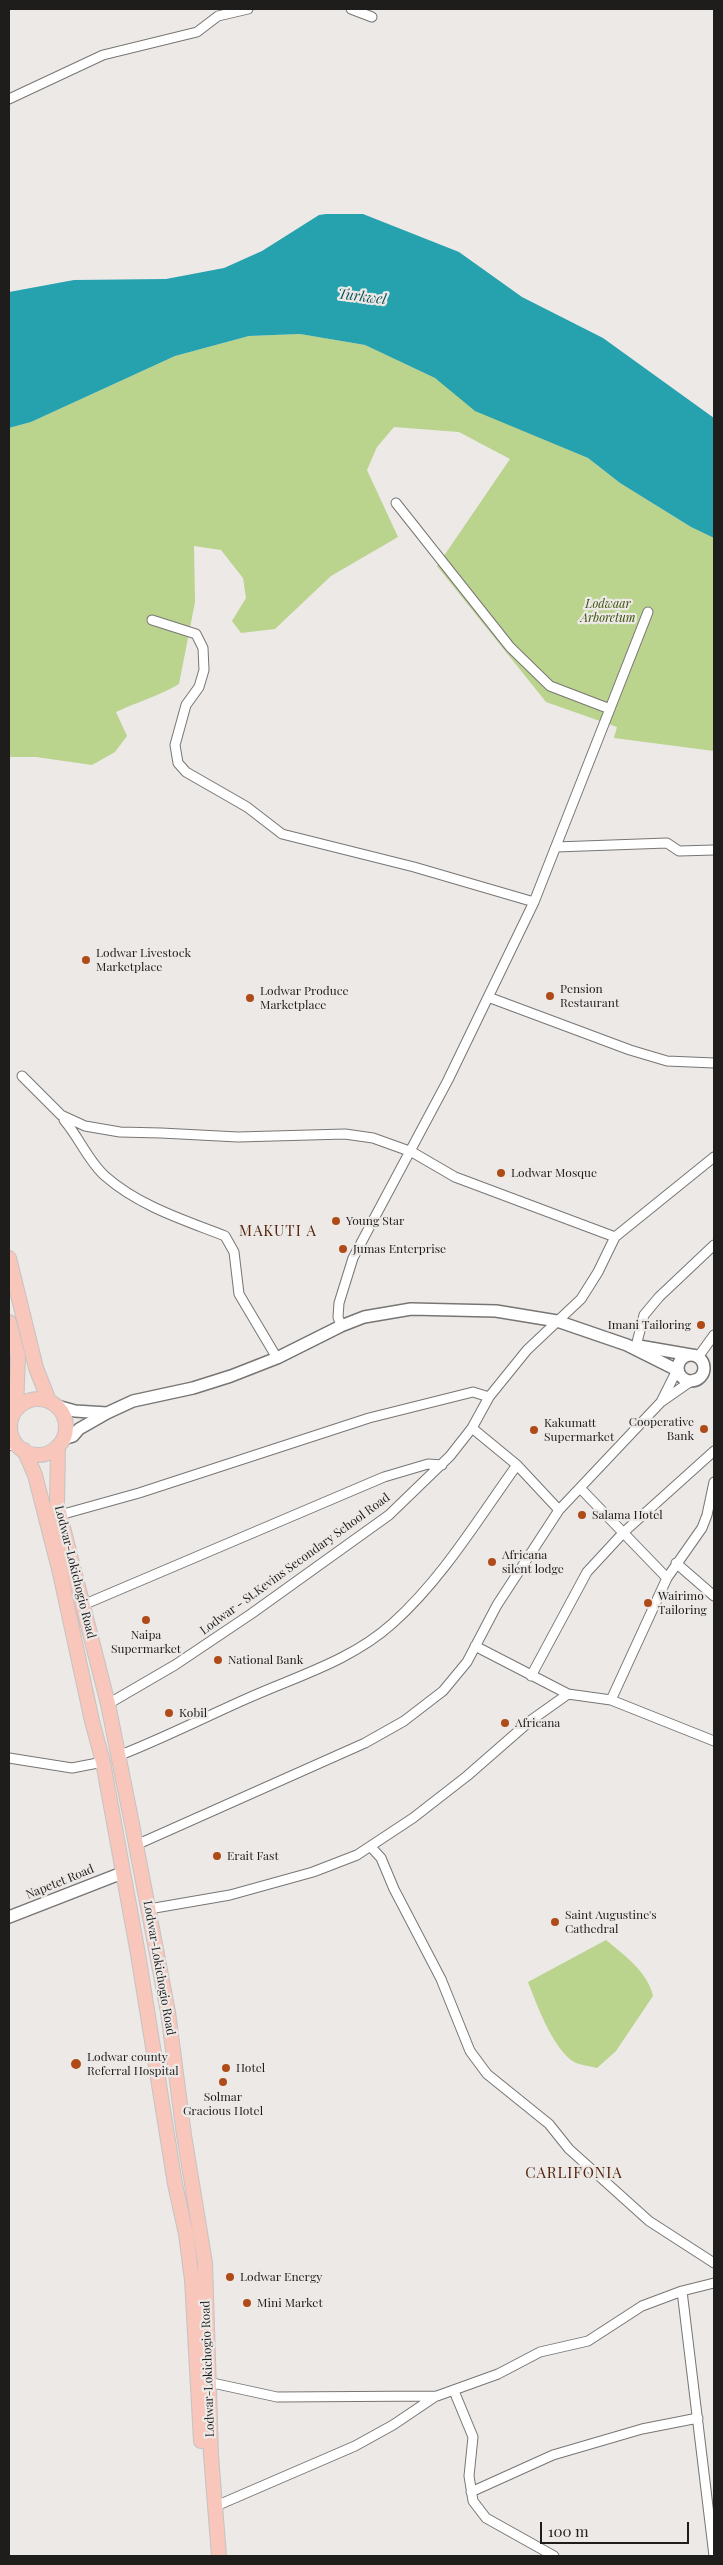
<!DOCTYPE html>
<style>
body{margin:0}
#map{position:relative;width:723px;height:2565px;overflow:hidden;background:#ece9e7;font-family:"Playfair Display",serif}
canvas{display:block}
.frame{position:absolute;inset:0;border:10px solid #1e1d1c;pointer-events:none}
.scale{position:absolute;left:540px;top:2522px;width:149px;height:22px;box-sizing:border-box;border:2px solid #1e1d1c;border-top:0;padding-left:6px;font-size:15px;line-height:18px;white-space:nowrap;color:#1e1d1c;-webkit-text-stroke:4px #ece9e7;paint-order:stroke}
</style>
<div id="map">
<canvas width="723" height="2565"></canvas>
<div class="frame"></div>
<div class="scale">100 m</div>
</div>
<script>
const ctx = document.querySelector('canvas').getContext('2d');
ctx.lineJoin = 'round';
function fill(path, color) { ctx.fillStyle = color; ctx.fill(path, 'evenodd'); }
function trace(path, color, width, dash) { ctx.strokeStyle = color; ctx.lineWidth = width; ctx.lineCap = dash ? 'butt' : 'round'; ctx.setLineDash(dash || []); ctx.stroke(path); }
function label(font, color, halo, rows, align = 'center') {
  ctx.font = font + ' "Playfair Display",serif'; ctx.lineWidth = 4.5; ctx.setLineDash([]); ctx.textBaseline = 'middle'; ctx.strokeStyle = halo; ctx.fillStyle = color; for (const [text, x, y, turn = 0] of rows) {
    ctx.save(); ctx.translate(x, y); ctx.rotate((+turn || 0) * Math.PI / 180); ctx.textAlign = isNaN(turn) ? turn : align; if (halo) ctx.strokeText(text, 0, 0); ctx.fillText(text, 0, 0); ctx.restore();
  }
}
fill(new Path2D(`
 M300 334 365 345 435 378 512 426 588 458 620 483 691 527 714 538V751L614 738 617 727 546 702 437 566 510 459 459 432 394 427 377 447 367 470 398 537 331 576 275 629 241 633 232 621 246 598 243 578 221 550 194 546 195 602 179 684C159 696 137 702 116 712L127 736 115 752 92 765 36 757H9V428L31 422 175 356 249 336Z
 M606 1940C624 1955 648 1972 653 1996L616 2051 597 2068C590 2066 580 2065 574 2062 553 2049 537 2005 528 1982Z`), '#bad38d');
fill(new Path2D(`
 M326 214H363L459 252 522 297 603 338 714 418V538L691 527 620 483 588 458 475 411 435 378 365 345 300 334 249 336 175 356 31 422 9 428V292L74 280 166 279 224 268 262 251 319 215Z`), '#26a2ae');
const minor = new Path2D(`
 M351 9 372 17
 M9 99 103 55 197 32 218 16 248 9
 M396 503 510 647 550 686 610 709
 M152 620 196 634 203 648 204 670 199 687 186 705 175 745 178 763 186 772 247 807 282 834 414 867 534 902
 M556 847 667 843 679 851 714 850
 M488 997 630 1050 667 1061 714 1063
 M22 1076 61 1115 85 1126 120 1132 161 1133 238 1137 345 1134 373 1138 412 1152 455 1177 615 1237
 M64 1120C79 1137 88 1161 105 1176 139 1206 184 1220 225 1236L234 1252 239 1294 277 1358
 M341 1326 338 1317 339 1303 353 1258 448 1080 534 902 648 612
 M636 1346 644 1315 659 1297 714 1245
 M698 1357 714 1335
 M661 1402 694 1379
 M472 1428 517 1465 559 1510
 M581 1489 667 1578
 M60 1515 139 1493 369 1418 473 1392 489 1397
 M676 1563 714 1596
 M83 1605 384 1477 428 1464 442 1465
 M475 1646 568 1694 611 1700 714 1741
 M531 1676 587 1572 624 1532 714 1451
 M611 1700 667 1578 702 1528 707 1515 714 1482
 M108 1704 175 1665 251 1614 389 1515 450 1456 472 1428 489 1397 527 1350 581 1299 598 1272 615 1237 714 1157
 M118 1756C162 1739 203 1718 246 1699 297 1676 351 1661 393 1623 443 1578 478 1519 517 1465
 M9 1758 72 1768 103 1762
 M136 1845 365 1743 404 1721 443 1691 467 1662 497 1605 559 1510 661 1402 677 1370
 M371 1847 381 1858 394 1889 441 1979 470 2051 487 2074 549 2124 569 2149 649 2221 714 2263
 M149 1909 230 1895 313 1872 357 1855 413 1818 467 1776 530 1721 568 1694
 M682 2291 714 2556
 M208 2382 277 2397 437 2396 498 2374 540 2352 588 2341 642 2306 682 2291 714 2283
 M454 2391 473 2437 469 2476 473 2501 486 2518 554 2556
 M471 2492 553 2455 642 2429 698 2418
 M216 2506 355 2446 393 2425 436 2396`);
const tertiary = new Path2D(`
 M9 1419 11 1418
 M9 1445 17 1444`);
const secondary = new Path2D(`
 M639 1346 691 1355
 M678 1368a13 13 0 1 1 26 0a13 13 0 1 1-26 0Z
 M57 1406 75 1411 107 1413
 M63 1439 73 1436 79 1429 107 1413 133 1401 193 1388 231 1376 277 1358 341 1326 364 1317 411 1309 496 1311 557 1321 627 1345 677 1370
 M9 1917 122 1873`);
const trunk = new Path2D(`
 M9 1258 36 1368 49 1401
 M9 1322 18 1356 16 1410
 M10 1427a28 28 0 1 1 56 0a28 28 0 1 1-56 0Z
 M58 1446 57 1504 108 1704 132 1824 168 2012 184 2135 205 2263 211 2455 219 2556
 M24 1450 35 1475 60 1573 92 1721 103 1762 138 1954 175 2184 186 2234 192 2280 201 2441`);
trace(minor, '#787674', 11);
trace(tertiary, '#787674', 12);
trace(secondary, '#787674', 14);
trace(trunk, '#c4c4c4', 16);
trace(minor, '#fff', 9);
trace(tertiary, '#fff', 10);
trace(secondary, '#fff', 11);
trace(trunk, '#f8c6ba', 14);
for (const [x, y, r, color] of [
 [86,960,5,"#af4b18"],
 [550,996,5,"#af4b18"],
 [250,998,5,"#af4b18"],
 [501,1173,5,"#af4b18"],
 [336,1221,5,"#af4b18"],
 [343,1249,5,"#af4b18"],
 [701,1325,5,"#af4b18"],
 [704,1429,5,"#af4b18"],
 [534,1430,5,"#af4b18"],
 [582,1515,5,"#af4b18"],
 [492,1562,5,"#af4b18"],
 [648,1603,5,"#af4b18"],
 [146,1620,5,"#af4b18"],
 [218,1660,5,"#af4b18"],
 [169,1713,5,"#af4b18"],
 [505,1723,5,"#af4b18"],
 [217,1856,5,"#af4b18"],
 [555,1922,5,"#af4b18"],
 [76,2064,6,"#af4b18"],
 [226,2068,5,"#af4b18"],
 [223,2082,5,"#af4b18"],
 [230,2277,5,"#af4b18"],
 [247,2303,5,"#af4b18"]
]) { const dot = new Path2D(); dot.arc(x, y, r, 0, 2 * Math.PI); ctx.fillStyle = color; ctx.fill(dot); trace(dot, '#ece9e7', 2); }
label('italic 12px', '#3a4e04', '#ece9e7', [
 ["Lodwaar",608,604],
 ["Arboretum",608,618]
]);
label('12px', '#1e1d1c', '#ece9e7', [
 ["Lodwar Livestock",96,953],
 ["Marketplace",96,967],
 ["Pension",560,989],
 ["Restaurant",560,1003],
 ["Lodwar Produce",260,991],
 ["Marketplace",260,1005],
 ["Lodwar Mosque",511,1173],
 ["Young Star",346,1221],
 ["Jumas Enterprise",353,1249],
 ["Imani Tailoring",691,1325,"right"],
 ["Cooperative",694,1422,"right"],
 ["Bank",694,1436,"right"],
 ["Kakumatt",544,1423],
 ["Supermarket",544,1437],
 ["Salama Hotel",592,1515],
 ["Africana",502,1555],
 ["silent lodge",502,1569],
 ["Wairimo",658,1596],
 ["Tailoring",658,1610],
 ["Naipa",146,1635,"center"],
 ["Supermarket",146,1649,"center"],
 ["National Bank",228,1660],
 ["Kobil",179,1713],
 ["Africana",515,1723],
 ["Erait Fast",227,1856],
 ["Saint Augustine's",565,1915],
 ["Cathedral",565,1929],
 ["Lodwar county",87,2057],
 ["Referral Hospital",87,2071],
 ["Hotel",236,2068],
 ["Solmar",223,2097,"center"],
 ["Gracious Hotel",223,2111,"center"],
 ["Lodwar Energy",240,2277],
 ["Mini Market",257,2303]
], 'left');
label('12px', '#1e1d1c', '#ece9e7', [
 ["Lodwar - St.Kevins Secondary School Road",295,1564,-36],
 ["Lodwar-Lokichogio Road",75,1572,76],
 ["Napetet Road",60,1882,-22],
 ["Lodwar-Lokichogio Road",159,1968,80],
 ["Lodwar-Lokichogio Road",208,2369,-92]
]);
label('italic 14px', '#0c5157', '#ece9e7', [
 ["Turkwel",362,297,7]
]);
ctx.letterSpacing = '1px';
label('15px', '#53230c', '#ece9e7', [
 ["MAKUTI A",278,1231],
 ["CARLIFONIA",574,2173]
]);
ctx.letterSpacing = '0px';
</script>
